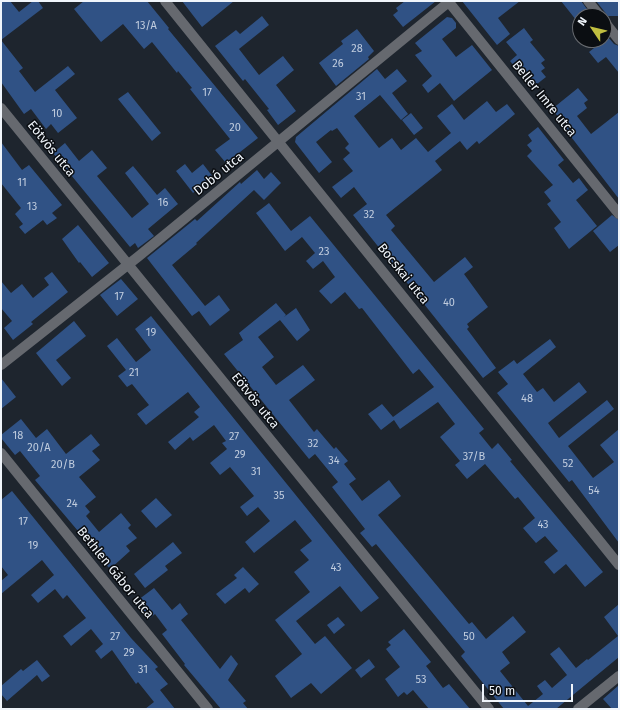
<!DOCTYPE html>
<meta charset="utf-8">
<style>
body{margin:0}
#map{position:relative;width:620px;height:710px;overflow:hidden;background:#1e252e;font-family:"Fira Sans",sans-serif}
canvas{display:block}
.frame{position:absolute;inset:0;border:2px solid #f0f5fb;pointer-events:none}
.north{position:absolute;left:572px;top:8px;width:40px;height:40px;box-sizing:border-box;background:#0b0e12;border:1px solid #676a6f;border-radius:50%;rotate:305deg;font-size:11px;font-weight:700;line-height:16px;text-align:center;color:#f0f5fb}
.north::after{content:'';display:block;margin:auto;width:14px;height:18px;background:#c0be40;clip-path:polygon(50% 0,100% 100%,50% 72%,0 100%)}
.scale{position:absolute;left:482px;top:684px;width:91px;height:18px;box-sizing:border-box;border:2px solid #f0f5fb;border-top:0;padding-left:5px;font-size:12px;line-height:14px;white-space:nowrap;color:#f0f5fb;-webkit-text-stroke:3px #0b0e12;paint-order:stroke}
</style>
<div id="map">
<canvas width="620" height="710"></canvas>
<div class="frame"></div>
<div class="north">N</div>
<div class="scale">50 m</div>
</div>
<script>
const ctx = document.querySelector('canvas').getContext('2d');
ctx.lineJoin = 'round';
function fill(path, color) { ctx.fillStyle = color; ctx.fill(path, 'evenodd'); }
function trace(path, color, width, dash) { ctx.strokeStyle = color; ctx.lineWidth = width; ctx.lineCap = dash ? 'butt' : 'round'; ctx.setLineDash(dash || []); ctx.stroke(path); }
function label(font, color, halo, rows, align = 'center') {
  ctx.font = font + ' "Fira Sans",sans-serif'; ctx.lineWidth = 3; ctx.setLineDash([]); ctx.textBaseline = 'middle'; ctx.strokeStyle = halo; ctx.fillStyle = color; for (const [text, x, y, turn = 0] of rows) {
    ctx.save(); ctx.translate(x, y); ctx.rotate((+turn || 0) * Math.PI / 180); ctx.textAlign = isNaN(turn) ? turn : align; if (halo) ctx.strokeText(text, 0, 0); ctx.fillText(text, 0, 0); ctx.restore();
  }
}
fill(new Path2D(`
 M1 1H10L19 12 33 1H38L43 8 1 40 23 68 19 71 35 92 68 66 75 74 55 90 77 118 58 133 51 124 46 129 31 109 24 114 1 82Z
 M84 1H147L169 28 168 29 258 138 226 163 215 150 230 139 190 89 192 88 178 71 177 73 152 42 144 49 123 24 101 42 74 9Z
 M182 1H234L202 27Z
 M405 1H436L403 27 393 15 398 11 396 8Z
 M462 1H520L498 18 510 34 497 45Z
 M561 1H581L592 16H580V25Z
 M596 1H619V16H608Z
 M262 16 269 25 239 49 259 75 283 56 294 70 276 85 296 111 278 125 267 110 269 109 245 79 243 81 215 46 236 30 240 34Z
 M447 17 452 18 456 23V28L442 39 456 57 472 45 492 70 454 101 440 83 428 93 422 85 432 76 415 55 422 51 415 43Z
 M524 28 533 40 530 42 545 60 541 63 545 68 541 71 546 77 532 88 510 61 517 55 506 42Z
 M357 29 374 51 368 57 369 59 336 86 319 63 343 44 341 41Z
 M608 37 614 44 619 46V73L606 57 598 63 589 52Z
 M377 69 385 79 397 69 407 81 392 93 408 114 401 120 380 95 354 116 379 148 392 138 401 150 416 138 428 152 451 133 437 116 452 104 464 120 487 101 496 112 507 104 515 114 479 144 477 141 467 150 460 141 451 148 435 161 442 170 386 215 395 226 391 230 434 282 465 257 473 267 464 274 488 307 467 324 469 327 467 329 496 368 483 378 353 215 367 204 354 187 341 198 332 187 353 171 343 159 350 153 345 148 349 144 337 128 332 131 331 130 316 142 332 162 319 173 295 142 296 137Z
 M578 88 588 100 584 103 587 108 577 116 591 134 619 112V199L565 129 567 128 552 109Z
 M128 92 161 133 152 141 118 99Z
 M411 113 423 128 414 135 402 120Z
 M538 127 564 160 558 165 573 183 579 178 588 190 576 200 597 226 569 249 554 228 561 222 547 204 551 201 544 192 553 185 527 156 532 151 527 145 532 141 528 135Z
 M1 142 22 170 29 165 62 205 52 213 57 218 47 225 43 220 25 234 19 227 23 224 15 214 21 208 1 183Z
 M65 143 79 161 92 150 107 168 97 176 132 218 149 204 125 173 133 166 157 195 165 188 178 204 148 229 154 236 138 248 135 243 130 247 53 153Z
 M185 164 192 173 203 164 213 177 193 193 176 171Z
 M257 170 264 179 271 172 281 183 264 200 254 190 196 243 197 244 172 265 205 306 219 295 230 310 210 326 199 311 192 316 147 258 195 219 197 221 240 182 241 184Z
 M269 203 291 231 310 216 484 429 479 433 492 449 498 443 512 460 510 461 603 572 585 587 566 564 554 574 544 562 558 551 545 536 536 543 523 528 535 518 518 497 515 499 485 464 467 479 455 465 460 461 440 437 455 424 438 402 400 429 394 420 381 430 368 414 382 404 393 417 434 387 419 369 413 374 362 308 359 309 345 292 331 304 319 291 335 277 323 261 313 269 306 261 315 253 302 237 285 251 256 213Z
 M612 215 619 220V245L610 252 593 231Z
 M78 225 109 263 92 277 80 262 79 263 62 239Z
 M52 272 68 292 31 322 33 324 13 340 4 328 12 321 1 308V281L11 293 22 284 33 298 49 285 44 278Z
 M121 279 138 299 117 316 100 295Z
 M276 303 286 315 284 317 296 308 310 330 297 341 280 320 258 337 274 357 262 367 276 385 303 365 315 380 289 400 314 432 317 429 334 449 336 447 348 461 344 464 356 479 349 484 362 501 389 480 401 496 378 515 469 624 472 622 486 639 513 616 526 632 502 652 510 663 500 671 528 706 543 694 537 686 545 680 552 688 567 675 550 654 559 647 576 668 587 659 588 660 618 636 604 617 619 604V657L556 709H504L461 656 465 652 376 544 372 547 360 533 365 529 332 487 338 482 315 454 309 459 224 354 243 340 239 333Z
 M151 316 379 598 361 612 340 586 296 621 315 644 325 636 352 668 321 694 311 683 291 698 275 676 302 654 275 620 310 592 294 572 309 560 300 550 312 541 295 520 254 553 245 542 270 521 258 507 247 516 240 507 254 496 230 467 220 475 210 463 227 449 222 443 226 441 214 425 193 441 190 437 175 450 168 442 199 417 194 412 200 407 188 392 146 425 137 414 149 405 132 384 127 387 118 376 126 370 107 346 117 338 136 362 151 350 135 329Z
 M74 321 86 336 56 360 71 378 62 386 36 353Z
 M550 339 556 347 523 374 537 392 543 388 554 402 579 382 587 392 548 423 559 438 607 400 614 409 568 446 593 478 614 462 600 445 619 429V543L572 480 569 482 497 393 508 384 498 372 514 360 517 364Z
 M1 378 16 397 1 409Z
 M21 419 36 438 47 429 66 454 91 434 100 445 92 451 100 460 79 477 96 497 85 506 90 512 86 516 99 532 121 513 131 525 128 528 137 538 126 546 130 551 110 569 35 480 40 476 20 451 15 455 1 438V435Z
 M12 491 131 638 158 667 155 669 168 684 160 690 175 709H145L154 702 138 682 136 684 112 650 101 659 95 651 103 644 91 629 71 646 63 636 86 618 67 595 63 599 55 589 38 603 31 595 54 575 42 560 1 594V581L8 575 1 566V500Z
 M156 498 172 515 156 528 141 511Z
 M173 542 182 553 165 566 168 570 145 588 134 574Z
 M243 567 259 584 249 593 245 588 225 604 216 594 237 578 234 575Z
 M154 588 172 610 180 603 188 614 181 620 220 669 231 655 238 664 228 680 246 701 243 703 248 709H221L184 665 185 664 162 634 167 630 155 614 148 620 134 603Z
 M338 617 345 625 334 634 327 625Z
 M404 629 431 662 426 666 443 688 449 684 470 709H429L413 690 407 695 404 692 398 697 385 679 400 667 386 649 391 645 388 642Z
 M369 659 375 667 361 678 355 670Z
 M37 660 50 676 42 682 37 675 7 701 1 694V686L21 669 23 671Z
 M619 685V709H612L603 699Z`), '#305285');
trace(new Path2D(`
 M165 1 619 565
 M448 1 619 214
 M588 1 600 16
 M604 21 619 40
 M1 108 489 709
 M1 365 139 256 450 1
 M1 453 208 709
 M578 709 619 676`), '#66696f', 10);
label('11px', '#c0ccde', null, [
 ["13/A",146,26],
 ["28",357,49],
 ["26",338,64],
 ["17",207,93],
 ["31",361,97],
 ["10",57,114],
 ["20",235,128],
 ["11",22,183],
 ["16",163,203],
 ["13",32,207],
 ["32",369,215],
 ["23",324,252],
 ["17",119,297],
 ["40",449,303],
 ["19",151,333],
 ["21",134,373],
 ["48",527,399],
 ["18",18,436],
 ["27",234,437],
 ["32",313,444],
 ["20/A",39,448],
 ["29",240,455],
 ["37/B",474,457],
 ["34",334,461],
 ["52",568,464],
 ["20/B",63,465],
 ["31",256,472],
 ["54",594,491],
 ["35",279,496],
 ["24",72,504],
 ["17",23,522],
 ["43",543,525],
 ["19",33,546],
 ["43",336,568],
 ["27",115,637],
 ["50",469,637],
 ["29",129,653],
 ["31",143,670],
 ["53",421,680]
]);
label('13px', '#f0f5fb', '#0b0e12', [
 ["Beller Imre utca",544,99,51],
 ["Eötvös utca",51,149,51],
 ["Dobó utca",219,174,-39],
 ["Bocskai utca",403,274,51],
 ["Eötvös utca",255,401,51],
 ["Bethlen Gábor utca",115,573,51]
]);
</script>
